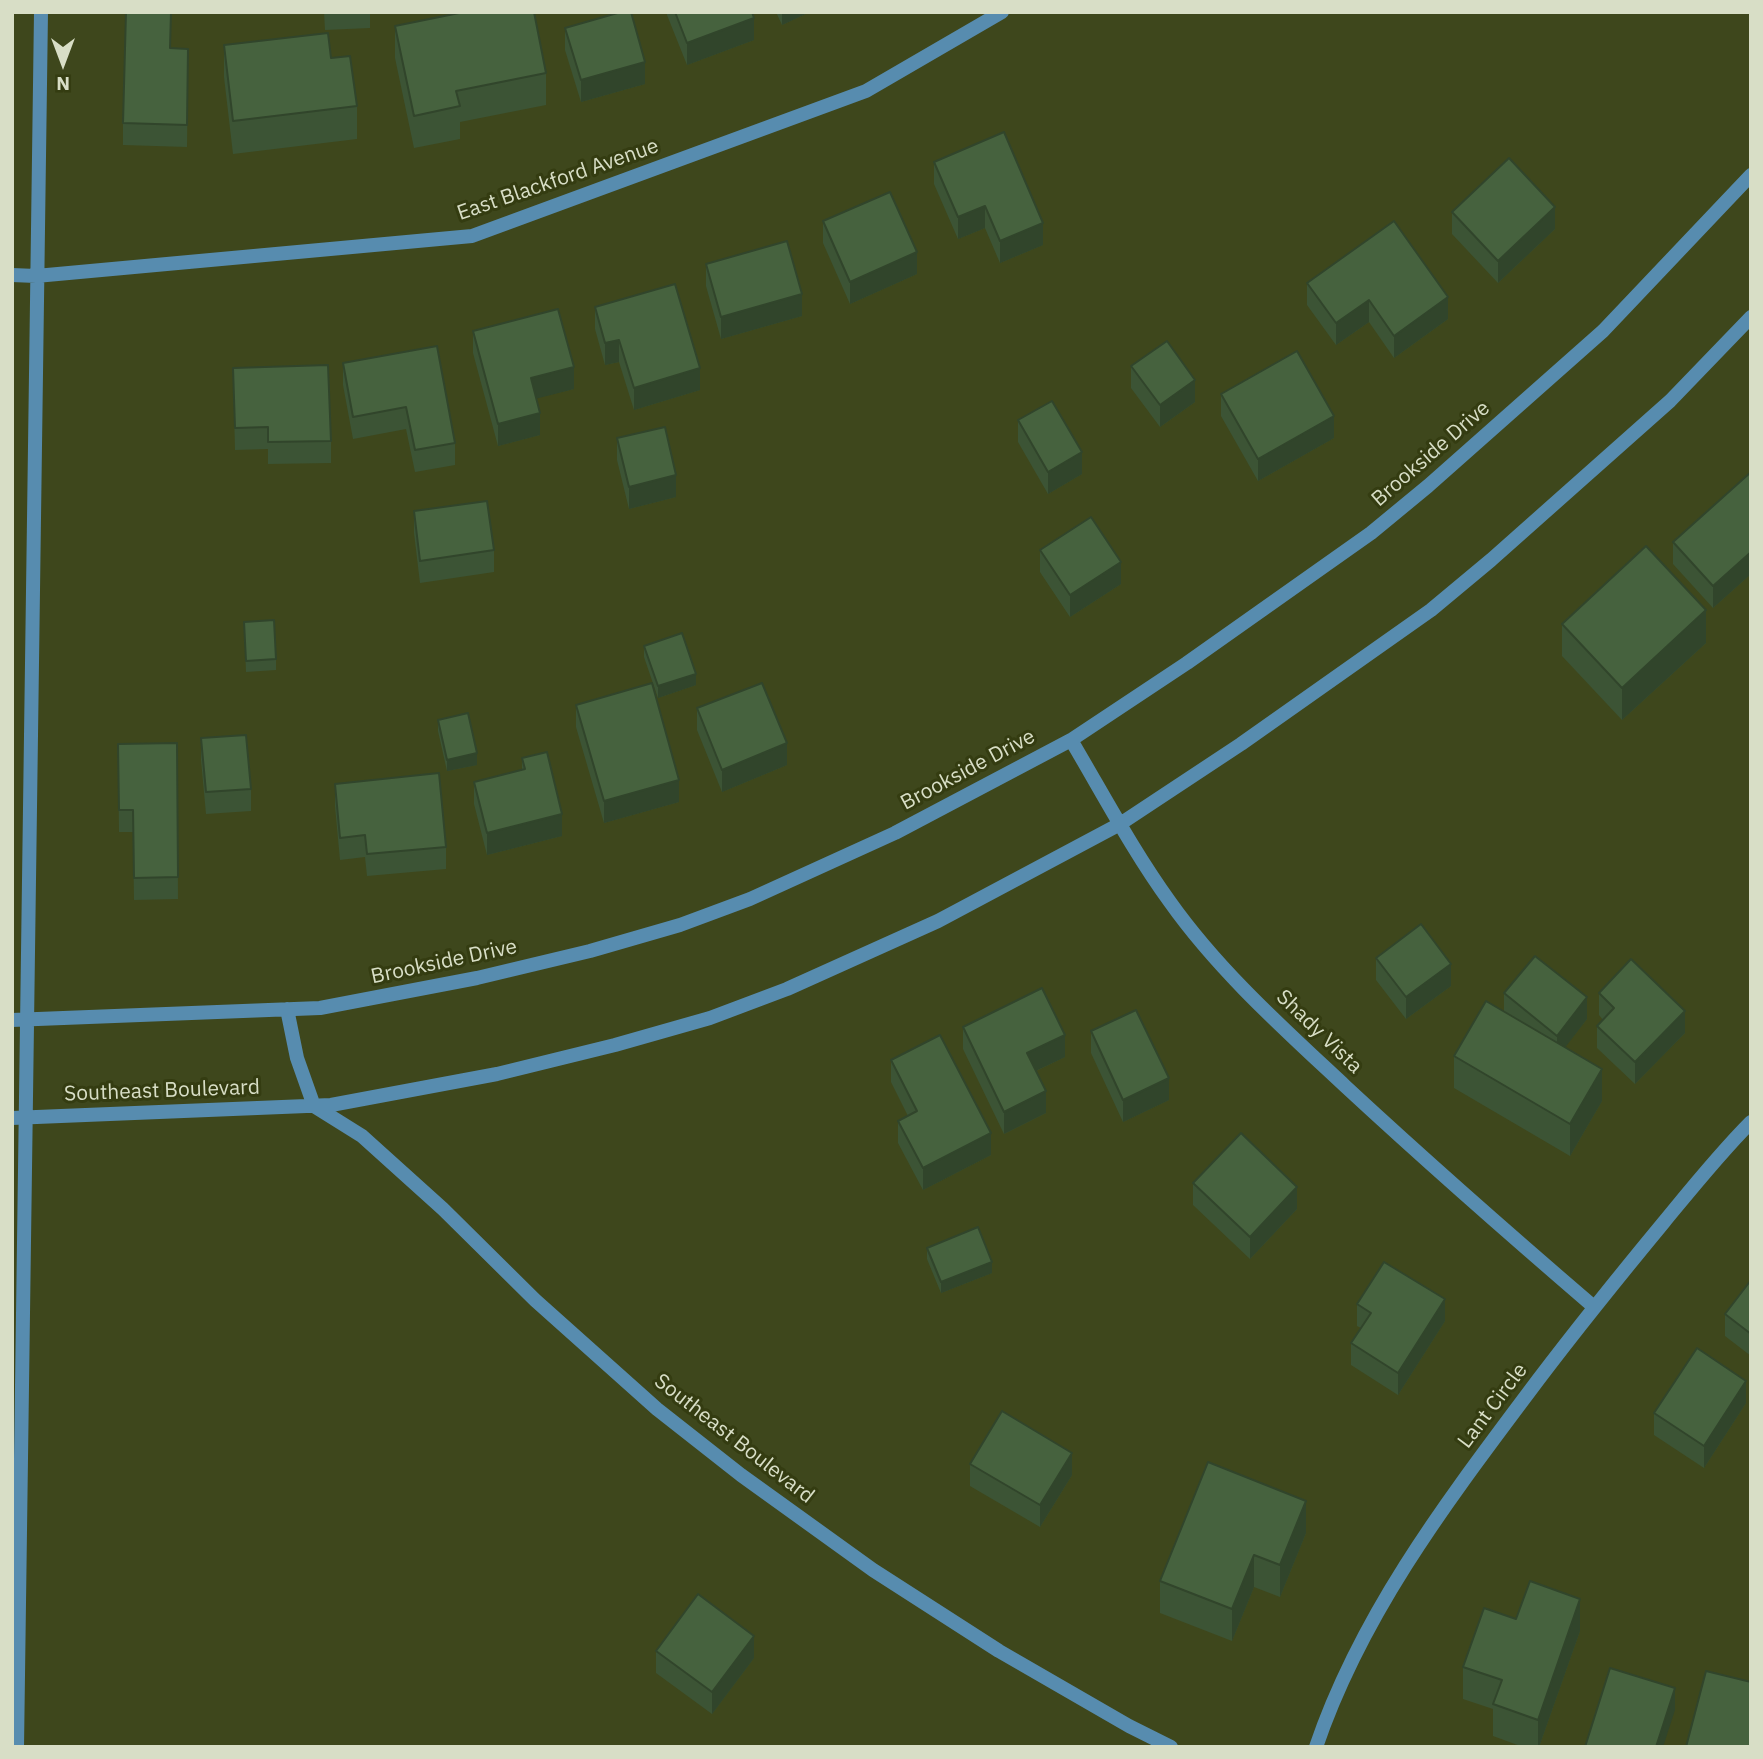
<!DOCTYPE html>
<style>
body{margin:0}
#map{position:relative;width:1763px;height:1759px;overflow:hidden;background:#3e471c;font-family:"IBM Plex Sans",sans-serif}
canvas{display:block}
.frame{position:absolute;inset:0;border:14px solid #d8dec6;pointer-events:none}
.north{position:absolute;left:28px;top:28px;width:70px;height:70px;-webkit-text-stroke:5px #343c11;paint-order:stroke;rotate:180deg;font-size:19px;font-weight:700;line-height:28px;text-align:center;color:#d8dec6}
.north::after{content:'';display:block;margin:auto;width:24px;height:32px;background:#d8dec6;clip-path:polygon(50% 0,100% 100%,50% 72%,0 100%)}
</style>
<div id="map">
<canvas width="1763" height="1759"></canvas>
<div class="frame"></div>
<div class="north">N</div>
</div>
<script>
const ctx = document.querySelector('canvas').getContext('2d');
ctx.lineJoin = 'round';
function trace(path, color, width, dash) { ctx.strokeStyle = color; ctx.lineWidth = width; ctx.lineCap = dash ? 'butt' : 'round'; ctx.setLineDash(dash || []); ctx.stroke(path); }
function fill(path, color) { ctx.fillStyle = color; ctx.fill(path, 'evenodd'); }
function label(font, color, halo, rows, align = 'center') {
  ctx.font = font + ' "IBM Plex Sans",sans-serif'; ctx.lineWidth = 6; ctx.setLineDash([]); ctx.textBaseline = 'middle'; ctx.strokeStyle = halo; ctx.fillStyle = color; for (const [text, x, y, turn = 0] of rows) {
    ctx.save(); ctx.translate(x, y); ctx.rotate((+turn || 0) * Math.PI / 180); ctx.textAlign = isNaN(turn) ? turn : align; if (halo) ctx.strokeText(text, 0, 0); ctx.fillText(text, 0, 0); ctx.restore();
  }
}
trace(new Path2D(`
 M12 275 36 276 472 236 866 91 1002 12
 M1071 740C1103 794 1133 851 1170 902 1219 971 1283 1028 1345 1086 1426 1161 1509 1234 1594 1307
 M287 1009 297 1058 314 1106 362 1136 443 1209 535 1300 657 1409 741 1475 873 1570 999 1651 1129 1726 1171 1747
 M12 1020 320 1008 477 978 590 951 680 925 750 899 895 833 1071 740 1187 663 1371 533 1428 486 1603 331 1751 175
 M12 1118 331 1105 497 1074 615 1045 710 1018 787 989 938 921 1120 824 1241 744 1431 610 1491 560 1670 401 1751 317
 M17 1747 41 12
 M1316 1747C1363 1609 1452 1495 1538 1380 1579 1326 1621 1274 1664 1222 1692 1188 1720 1153 1751 1122`), '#578caf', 14);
fill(new Path2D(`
 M324 12H370V28L325 30Z
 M667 12H752L754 40 687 65 667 15Z
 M776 12H810L782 25Z
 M395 26 546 73V105L460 122V139L414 148 395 58Z
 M565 28 645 84 581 102 565 50Z
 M224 45 331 58 357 106V139L233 154 224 77Z
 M171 48 188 71 187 147 123 145V123Z
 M934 162 1043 245 1000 263 985 228 958 239 934 184Z
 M1452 212 1555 229 1498 283 1452 234Z
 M823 221 917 274 850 304 823 243Z
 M706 264 802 316 721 339 706 286Z
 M1307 283 1448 319 1394 358 1369 322 1336 345 1307 305Z
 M595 307 700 390 634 410 619 362 605 365 595 329Z
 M473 331 574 389 537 398 540 435 498 446 473 353Z
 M437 346 455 443V465L415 472 406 429 353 439 343 385V363Z
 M1131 366 1195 402 1160 427 1131 388Z
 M233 368 331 441V463L268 464V449L235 450Z
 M1221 394 1334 438 1258 481 1221 416Z
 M1018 420 1082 474 1048 494 1018 442Z
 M617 438 676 497 629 509 617 460Z
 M1751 472V574L1713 608 1673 564V542Z
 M414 511 494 550V572L420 583 414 533Z
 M1040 550 1121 584 1070 617 1040 572Z
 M244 622 276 659V670L246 672Z
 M1562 624 1706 643 1622 720 1562 656Z
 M644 646 696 685 658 698 644 657Z
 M576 705 679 802 604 823 576 727Z
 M697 708 787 765 722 792 697 730Z
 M438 720 477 765 447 771 438 731Z
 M201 738 251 789V811L206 814 201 760Z
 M177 743 178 899 134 900 133 832H119L118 744Z
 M522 758 562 836 487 855 474 804V782L522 770Z
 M335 784 446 847V869L367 876 365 857 340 860 335 806Z
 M1376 958 1451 986 1406 1019 1376 980Z
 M1504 993 1587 1019 1565 1047 1602 1101 1570 1156 1454 1088V1056L1504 1012Z
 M1599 993 1685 1033 1635 1084 1597 1048V1026L1603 1020 1599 1015Z
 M963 1027 1065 1057 1036 1071 1046 1113 1004 1134 963 1049Z
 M1091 1031 1169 1100 1123 1122 1091 1053Z
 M891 1060 991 1155 923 1190 898 1143V1121L908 1116 891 1082Z
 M1193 1183 1297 1209 1250 1259 1193 1205Z
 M927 1248 992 1273 941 1293 927 1259Z
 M1751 1280V1356L1725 1336V1314Z
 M1357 1304 1445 1321 1398 1395 1351 1365V1343L1361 1328 1357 1326Z
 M1746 1403 1704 1468 1654 1435V1413Z
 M970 1464 1072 1475 1040 1527 970 1486Z
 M1306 1533 1280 1597 1254 1587 1232 1641 1160 1613V1581Z
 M1516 1619 1580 1631 1539 1747H1523L1493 1736V1709L1463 1699V1667Z
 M656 1651 754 1658 712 1714 656 1673Z`), '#3c5435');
fill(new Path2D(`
 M782 12H810L782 25Z
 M754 18V40L687 65V43Z
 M645 62V84L581 102V80Z
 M985 206V228L958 239V217Z
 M1555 207V229L1498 283V261Z
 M1043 223V245L1000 263V241Z
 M917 252V274L850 304V282Z
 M802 294V316L721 339V317Z
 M1448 297V319L1394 358V336Z
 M1369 300V322L1336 345V323Z
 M619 340V362L605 365V343Z
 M574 367V389L531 400V378Z
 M700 368V390L634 410V388Z
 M1195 380V402L1160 427V405Z
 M540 413V435L498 446V424Z
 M1334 416V438L1258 481V459Z
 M1082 452V474L1048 494V472Z
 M676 475V497L629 509V487Z
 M1751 552V574L1713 608V586Z
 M1121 562V584L1070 617V595Z
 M1706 610V643L1622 720V688Z
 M696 674V685L658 698V686Z
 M787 743V765L722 792V770Z
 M477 753V765L447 771V760Z
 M679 780V802L604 823V801Z
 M562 814V836L487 855V833Z
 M1451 964V986L1406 1019V997Z
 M1587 997V1019L1557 1058V1036Z
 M1685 1011V1033L1635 1084V1062Z
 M1065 1035V1057L1027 1075V1053Z
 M1602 1069V1101L1570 1156V1124Z
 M1169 1078V1100L1123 1122V1100Z
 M1046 1091V1113L1004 1134V1112Z
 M991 1133V1155L923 1190V1168Z
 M1297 1187V1209L1250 1259V1237Z
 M992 1262V1273L941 1293V1282Z
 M1445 1299V1321L1398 1395V1373Z
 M1746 1381V1403L1704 1468V1446Z
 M1072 1453V1475L1040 1527V1505Z
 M1306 1501V1533L1280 1597V1565Z
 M1254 1555V1587L1232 1641V1609Z
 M1580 1599V1631L1539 1747H1538V1720Z
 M754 1636V1658L712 1714V1692Z
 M1675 1688V1710L1663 1747H1656Z`), '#31452b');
const building = new Path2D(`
 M126 12H171L170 48 188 49 187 125 123 123Z
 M464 12H534L546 73 456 91 460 106 414 116 395 26Z
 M621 12H631L645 62 581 80 565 28Z
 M675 12H752L754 18 687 43Z
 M328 33 331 58 350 56 357 106 233 121 224 45Z
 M1004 132 1043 223 1000 241 985 206 958 217 934 162Z
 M1509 158 1555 207 1498 261 1452 212Z
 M890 192 917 252 850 282 823 221Z
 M1394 221 1448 297 1394 336 1369 300 1336 323 1307 283Z
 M787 241 802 294 721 317 706 264Z
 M675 284 700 368 634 388 619 340 605 343 595 307Z
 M558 309 574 367 531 378 540 413 498 424 473 331Z
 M1167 341 1195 380 1160 405 1131 366Z
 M437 346 455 443 415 450 406 407 353 417 343 363Z
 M1297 351 1334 416 1258 459 1221 394Z
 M328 365 331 441 268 442V427L235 428 233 368Z
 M1052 401 1082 452 1048 472 1018 420Z
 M665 427 676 475 629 487 617 438Z
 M1751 472V552L1713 586 1673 542Z
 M487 501 494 550 420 561 414 511Z
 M1091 517 1121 562 1070 595 1040 550Z
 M1646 546 1706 610 1622 688 1562 624Z
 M274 620 276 659 246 661 244 622Z
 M682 633 696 674 658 686 644 646Z
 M652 683 679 780 604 801 576 705Z
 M762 683 787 743 722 770 697 708Z
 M468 713 477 753 447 760 438 720Z
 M246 735 251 789 206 792 201 738Z
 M177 743 178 877 134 878 133 810H119L118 744Z
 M547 752 562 814 487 833 474 782 525 769 522 758Z
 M439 773 446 847 367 854 365 835 340 838 335 784Z
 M1421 924 1451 964 1406 997 1376 958Z
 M1535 956 1587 997 1557 1036 1504 993Z
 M1631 959 1685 1011 1635 1062 1597 1026 1614 1008 1599 993Z
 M1042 988 1065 1035 1027 1053 1046 1091 1004 1112 963 1027Z
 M1486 1001 1602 1069 1570 1124 1454 1056Z
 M1136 1010 1169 1078 1123 1100 1091 1031Z
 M940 1035 991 1133 923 1168 898 1121 917 1111 891 1060Z
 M1241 1133 1297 1187 1250 1237 1193 1183Z
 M978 1227 992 1262 941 1282 927 1248Z
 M1384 1262 1445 1299 1398 1373 1351 1343 1371 1313 1357 1304Z
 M1751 1280V1334L1725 1314Z
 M1697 1348 1746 1381 1704 1446 1654 1413Z
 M1002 1411 1072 1453 1040 1505 970 1464Z
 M1208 1462 1306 1501 1280 1565 1254 1555 1232 1609 1160 1581Z
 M1530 1581 1580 1599 1538 1720 1493 1704 1502 1680 1463 1667 1484 1608 1516 1619Z
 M698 1594 754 1636 712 1692 656 1651Z
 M1610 1668 1675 1688 1656 1747H1585Z
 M1706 1671 1751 1682V1747H1686Z`);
fill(building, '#46623e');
trace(building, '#31452b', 2);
label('21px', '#d8dec6', '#343c11', [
 ["East Blackford Avenue",558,180,-19],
 ["Brookside Drive",1431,454,-41],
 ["Brookside Drive",968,770,-28],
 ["Brookside Drive",444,962,-12],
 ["Shady Vista",1319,1032,44],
 ["Southeast Boulevard",162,1091,-2],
 ["Lant Circle",1493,1406,-53],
 ["Southeast Boulevard",734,1439,38]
]);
</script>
